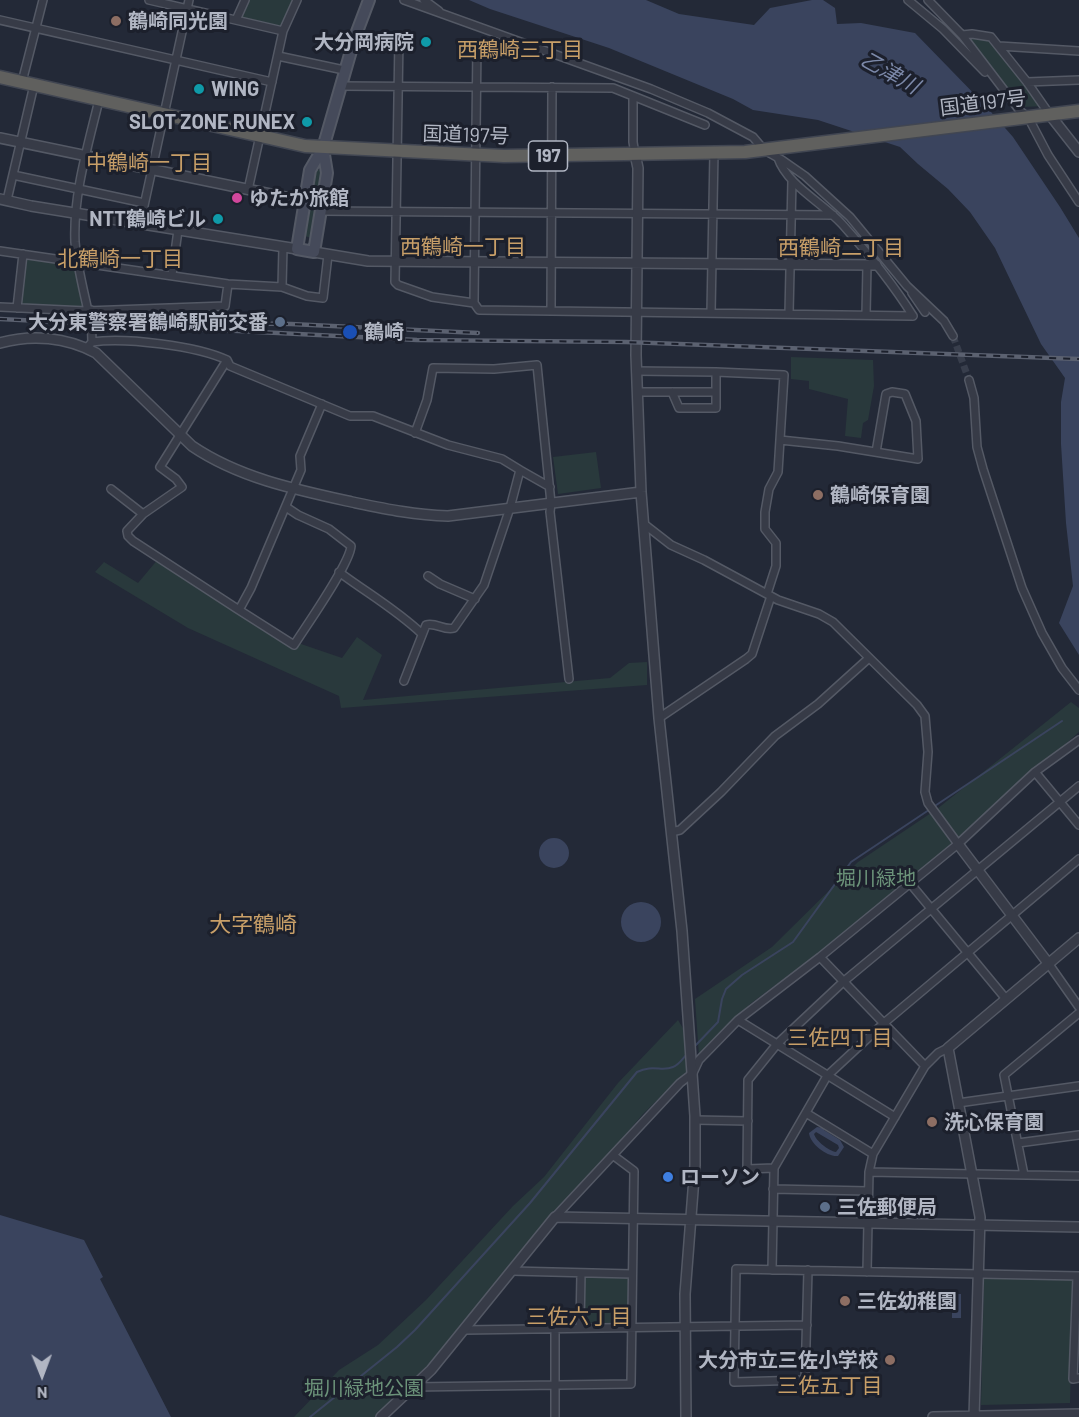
<!DOCTYPE html>
<meta charset="utf-8">
<style>
body{margin:0}
#map{position:relative;width:1079px;height:1417px;overflow:hidden;background:#232937;font-family:Barlow,sans-serif}
canvas{display:block}
.north{position:absolute;left:12px;top:1345px;width:60px;height:60px;-webkit-text-stroke:4px #1c202c;paint-order:stroke;rotate:179deg;font-size:16px;font-weight:700;line-height:24px;text-align:center;color:#b1b6c3}
.north::after{content:'';display:block;margin:auto;width:21px;height:27px;background:#b1b6c3;clip-path:polygon(50% 0,100% 100%,50% 72%,0 100%)}
</style>
<div id="map">
<canvas width="1079" height="1417"></canvas>
<div class="north">N</div>
</div>
<script>
const ctx = document.querySelector('canvas').getContext('2d');
ctx.lineJoin = 'round';
function fill(path, color) { ctx.fillStyle = color; ctx.fill(path, 'evenodd'); }
function trace(path, color, width, dash) { ctx.strokeStyle = color; ctx.lineWidth = width; ctx.lineCap = dash ? 'butt' : 'round'; ctx.setLineDash(dash || []); ctx.stroke(path); }
function label(font, color, halo, rows, align = 'center') {
  ctx.font = font + ' Barlow,"Noto Sans JP",sans-serif'; ctx.lineWidth = 6; ctx.setLineDash([]); ctx.textBaseline = 'middle'; ctx.strokeStyle = halo; ctx.fillStyle = color; for (const [text, x, y, turn = 0] of rows) {
    ctx.save(); ctx.translate(x, y); ctx.rotate((+turn || 0) * Math.PI / 180); ctx.textAlign = isNaN(turn) ? turn : align; if (halo) ctx.strokeText(text, 0, 0); ctx.fillText(text, 0, 0); ctx.restore();
  }
}
fill(new Path2D(`
 M247 0H294L283 26 280 27 241 18 240 16Z
 M966 36 990 38 1044 106 1023 107Z
 M315 170H322L318 197H311Z
 M310 210 316 211 311 238 305 236Z
 M27 259 74 264 84 306 82 308 20 306 24 261Z
 M791 357 873 360 874 386 868 420 863 423 861 438 845 436 848 399 809 389V381L791 379Z
 M596 452 601 488 558 494 553 457Z
 M159 558 301 644 342 658 357 637 382 655 363 700 610 678 629 663 647 662V685L341 708 339 696 188 628 95 572 104 562 138 583Z
 M1071 702 1079 708V732L959 839 937 809Z
 M931 813 951 843V845L839 938 750 1004 699 1056 695 999 772 947 858 862Z
 M678 1020 684 1030 687 1071 643 1114 441 1352 377 1417H294L339 1370 378 1345 426 1300 513 1206 544 1177 618 1083Z
 M585 1276 627 1277 629 1280 628 1322 625 1325H584L582 1323V1278Z
 M984 1277 1072 1279 1073 1281 1070 1403 981 1405Z`), '#29393c');
fill(new Path2D(`
 M469 0H646L679 14 754 25 770 8 812 0H823L835 8 837 24 861 23 915 33 984 104 1013 137 1060 207 1079 238V655L1059 623 1073 586 1066 523 1061 444V402L1065 378 1041 344 995 248 970 212 948 189 918 164 900 147 818 120 753 110 733 99 609 48 490 9Z
 M539 853a15 15 0 1 1 30 0a15 15 0 1 1-30 0Z
 M621 922a20 20 0 1 1 40 0a20 20 0 1 1-40 0Z
 M817 1127 824 1128V1130L840 1140 844 1147 838 1156C827 1157 810 1144 809 1133ZM816 1132 838 1145 839 1148 836 1152C829 1151 816 1141 814 1134Z
 M0 1215 84 1240 103 1277 100 1279 171 1417H0Z
 M952 1294H961V1318H952Z`), '#3a445e');
trace(new Path2D(`
 M694 1047 718 1022 722 999 726 989 742 975 793 942 851 862 1062 721
 M310 1417 397 1347 415 1330 530 1203 637 1072C653 1064 662 1072 673 1067 679 1065 683 1058 688 1053`), '#3a445e', 2);
trace(new Path2D(`
 M953 336 969 380`), '#383e4c', 7, [7, 3.5]);
const minor = new Path2D(`
 M149 0 283 31
 M404 0 651 89 708 113 753 137 764 150 782 160 805 176 850 217 907 286 944 321 953 336
 M424 0 439 11
 M908 0 943 29 985 72
 M928 0 962 35 1020 111 1028 117 1048 155 1079 202
 M0 20 272 82
 M236 20 245 0
 M962 35 972 34 991 37 1027 82 1050 115
 M355 37 399 38 395 282 398 285 432 297 474 303
 M477 44 474 303 479 310 913 316
 M999 46 1079 51
 M278 56 344 70
 M22 82 43 0
 M1027 82 1079 80
 M340 86 613 88 633 96V142L635 154
 M633 96 705 125
 M778 158C787 185 823 203 842 224 867 252 893 284 913 316
 M13 175 144 203
 M248 190 283 31 297 0
 M7 200 34 85
 M320 211 833 215
 M140 224 189 0
 M283 247 282 287 307 296 323 298 328 255
 M0 251 228 284 282 287
 M172 275 178 230
 M912 293 925 312
 M0 307 86 311 225 306 228 284
 M17 308 23 254
 M91 310 92 342
 M88 311C83 288 77 265 75 242 73 194 88 146 99 100
 M551 311 552 87
 M711 313 714 152
 M789 314 792 180
 M866 315 867 265
 M87 348 92 342C125 337 197 346 227 360L230 366 350 416H373L448 445 502 459 520 470 510 508 484 585 454 628C444 631 436 622 426 625L404 681
 M227 360 160 467 176 479 182 487 143 514 127 531 128 536 133 541 239 610 251 588 301 470 300 456 322 404
 M636 371 716 372 784 375 778 472 769 489 765 512V529L776 543V566L767 594
 M969 380 974 398 977 447 983 469 1022 588 1042 633 1062 668 1079 690
 M638 392H716V372
 M672 392 679 408H716V392
 M415 433 427 400 433 368 494 369 537 365 551 503 550 512 569 679
 M780 440 838 446 918 459 916 421 905 394 892 392 886 394 876 452
 M520 470 550 487
 M111 489 143 514
 M644 524 671 545 704 560 778 600 819 614 833 622 917 705 925 716 928 752 925 792 928 803 958 844
 M339 572C367 593 397 610 422 634
 M428 576 440 584 475 599
 M239 610 294 645C306 626 350 564 351 546L329 529 298 515 286 507
 M659 718 746 659 752 654 771 596
 M1035 772 1079 825
 M671 832 680 830 721 792 775 736 818 704 869 658
 M909 882 1006 999
 M820 957 925 1066
 M1048 963 1079 1007
 M738 1020 895 1117
 M958 1103 1079 1086
 M806 1113 873 1154
 M695 1120 748 1121
 M1018 1143 1079 1135
 M774 1168 827 1076 884 1023 1079 859
 M869 1172 1079 1176
 M1024 1175 1004 1075 1079 1013
 M773 1189 868 1191
 M555 1217 680 1083 693 1073 699 1060 738 1020 820 957 958 844 1035 772 1079 740
 M772 1270 774 1168 747 1169 748 1080 777 1044 843 982 1079 786
 M808 1270 805 1380 734 1382 736 1269 1079 1276
 M512 1271 632 1274
 M867 1272 869 1172 873 1154 925 1066 938 1053 948 1048
 M1077 1277 1073 1379 1079 1378
 M555 1328V1417
 M580 1328 581 1273
 M465 1330 807 1325
 M413 1387 631 1384 634 1171 614 1156`);
const tertiary = new Path2D(`
 M1050 115 1079 152
 M0 138 304 201
 M635 154 638 168 636 355 641 492 659 718 682 931 695 1116V1165L685 1294 686 1417
 M0 199 31 206 297 249
 M314 252 368 261 876 265
 M0 343C32 334 66 337 96 353L192 446C239 478 297 490 352 502 386 509 414 515 448 516L641 492
 M958 844 1048 963
 M381 1417 431 1370 555 1217 1079 1227
 M933 1417 1079 1414
 M974 1417 980 1217 948 1048 1079 938`);
const secondary = new Path2D(`
 M323 148 327 173 314 252 297 249 310 170 323 148 355 37 369 0`);
const trunk = new Path2D(`
 M0 77 305 146 504 156 745 152 1079 111`);
trace(minor, '#545965', 10);
trace(tertiary, '#545965', 12);
trace(secondary, '#545965', 14);
trace(trunk, '#414652', 15);
trace(minor, '#373b47', 7);
trace(tertiary, '#373b47', 9);
trace(secondary, '#454a5a', 10);
trace(trunk, '#60605e', 12);
const rail = new Path2D(`
 M0 319 417 340 626 342 1079 359
 M211 323 291 324 478 333`);
trace(rail, '#5b6170', 4.5);
trace(rail, '#1c202c', 2, [7]);
for (const [x, y, r, color] of [
 [116,21,6,"#8d6e63"],
 [426,42,6,"#0f9aa8"],
 [199,89,6,"#0f9aa8"],
 [307,122,6,"#0f9aa8"],
 [237,198,6,"#d1479c"],
 [218,219,6,"#0f9aa8"],
 [280,322,6,"#5c6f8a"],
 [350,332,8,"#1a4fb4"],
 [818,495,6,"#8d6e63"],
 [932,1122,6,"#8d6e63"],
 [668,1177,6,"#3f7fe0"],
 [825,1207,6,"#5c6f8a"],
 [845,1301,6,"#8d6e63"],
 [890,1360,6,"#8d6e63"]
]) { const dot = new Path2D(); dot.arc(x, y, r, 0, 2 * Math.PI); ctx.fillStyle = color; ctx.fill(dot); trace(dot, '#1c202c', 2); }
for (const [x, y, w] of [
 [548,156,39]
]) { const box = new Path2D(); box.roundRect(x - w / 2, y - 15, w, 30, 4.5); ctx.fillStyle = '#1c202c'; ctx.fill(box); trace(box, '#b1b6c3', 1.5); }
label('bold 18px', '#b1b6c3', null, [
 ["197",548,156]
]);
label('bold 20px', '#b1b6c3', '#1c202c', [
 ["鶴崎同光園",128,21],
 ["大分岡病院",414,42,"right"],
 ["WING",211,89],
 ["SLOT ZONE RUNEX",295,122,"right"],
 ["ゆたか旅館",249,198],
 ["NTT鶴崎ビル",206,219,"right"],
 ["大分東警察署鶴崎駅前交番",268,322,"right"],
 ["鶴崎",364,332],
 ["鶴崎保育園",830,495],
 ["洗心保育園",944,1122],
 ["ローソン",680,1177],
 ["三佐郵便局",837,1207],
 ["三佐幼稚園",857,1301],
 ["大分市立三佐小学校",878,1360,"right"]
], 'left');
label('20px', '#b1b6c3', '#1c202c', [
 ["国道197号",983,103,-7],
 ["国道197号",466,135,2]
]);
label('20px', '#6b9279', '#1c202c', [
 ["堀川緑地",876,878],
 ["堀川緑地公園",364,1388]
]);
label('21px', '#c89f68', '#1c202c', [
 ["西鶴崎三丁目",520,50],
 ["中鶴崎一丁目",149,163],
 ["西鶴崎一丁目",463,247],
 ["西鶴崎二丁目",841,248],
 ["北鶴崎一丁目",120,259],
 ["三佐四丁目",840,1038],
 ["三佐六丁目",579,1317],
 ["三佐五丁目",830,1386]
]);
label('italic 21px', '#7c89a9', '#1c202c', [
 ["乙津川",890,73,29]
]);
label('22px', '#c89f68', '#1c202c', [
 ["大字鶴崎",253,925]
]);
</script>
